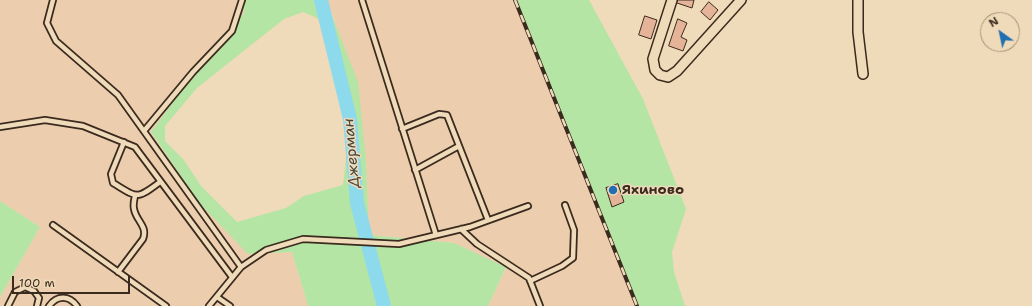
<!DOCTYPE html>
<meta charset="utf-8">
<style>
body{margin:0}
#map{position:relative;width:1032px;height:306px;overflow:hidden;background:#efdab9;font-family:"Shantell Sans",sans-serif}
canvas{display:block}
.north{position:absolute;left:980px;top:12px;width:40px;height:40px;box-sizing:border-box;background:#efdab9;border:1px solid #a7947b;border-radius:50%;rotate:327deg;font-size:11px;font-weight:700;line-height:16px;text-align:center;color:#3b2a1e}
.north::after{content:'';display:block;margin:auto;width:14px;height:18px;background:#1f6fb2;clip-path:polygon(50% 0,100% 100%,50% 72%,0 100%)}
.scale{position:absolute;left:12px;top:276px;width:118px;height:18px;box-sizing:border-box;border:2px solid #3b2a1e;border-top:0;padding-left:5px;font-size:12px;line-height:14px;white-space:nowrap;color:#3b2a1e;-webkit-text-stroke:3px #efdab9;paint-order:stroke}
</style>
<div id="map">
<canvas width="1032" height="306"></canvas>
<div class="north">N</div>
<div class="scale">100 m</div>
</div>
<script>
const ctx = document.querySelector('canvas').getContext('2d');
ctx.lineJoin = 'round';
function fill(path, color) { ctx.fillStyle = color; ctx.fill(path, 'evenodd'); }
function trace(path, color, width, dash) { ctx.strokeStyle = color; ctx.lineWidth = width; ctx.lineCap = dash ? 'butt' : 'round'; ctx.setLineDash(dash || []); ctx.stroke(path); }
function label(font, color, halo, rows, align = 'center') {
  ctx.font = font + ' "Shantell Sans",sans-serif'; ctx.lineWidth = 3; ctx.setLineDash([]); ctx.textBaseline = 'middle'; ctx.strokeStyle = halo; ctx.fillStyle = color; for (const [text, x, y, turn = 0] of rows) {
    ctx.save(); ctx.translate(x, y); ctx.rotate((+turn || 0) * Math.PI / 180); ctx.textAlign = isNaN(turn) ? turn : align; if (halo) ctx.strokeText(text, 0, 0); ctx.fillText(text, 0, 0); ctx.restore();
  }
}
fill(new Path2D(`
 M0 0H243L244 13 203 62 151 132 199 203 292 252 308 306H0V297L40 227 0 201Z
 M326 0H515L637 306H488L506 268 454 243 369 235 366 160 334 18Z`), '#ecceaf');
fill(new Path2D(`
 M243 0H326L358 82 366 160 369 235 454 243 506 267 488 306H308L292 252 248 254 199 203 151 132 203 62 244 13ZM303 12 326 22 345 113 346 160 343 185 304 196 286 208 237 222 201 186 184 160 165 141V126L197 88 284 19Z
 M515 0H589L643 99 686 209 672 252 674 272 685 306H637Z
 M0 201 40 227 0 297Z`), '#b4e5a5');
trace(new Path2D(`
 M321 0 350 119 357 203 384 306`), '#8ddaec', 14);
const building = new Path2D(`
 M678 0H694L692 8 677 3Z
 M709 2 718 10 710 20 701 12Z
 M645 16 657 20 651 39 639 35Z
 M678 19 687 23 681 37 687 40 683 51 669 46Z
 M618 184 624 202 612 207 606 188Z`);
fill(building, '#e5b397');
trace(building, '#3b2a1e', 1);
const service = new Path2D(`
 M53 0 47 23 56 41 118 95 241 267
 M362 0 436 235
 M0 127 45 120 83 126 135 147 232 277
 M402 129 439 114 447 115 488 220
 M144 131 193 72 232 31 242 0
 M124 142 111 174 113 183C138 198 136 200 160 182
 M415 170 459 146
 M53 225 166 306
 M461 229 477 244 529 278 540 306
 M118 272 143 239C148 226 136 221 134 209 133 205 134 200 135 196
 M530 281 562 266 573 258 574 230 565 205
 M217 297 230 306
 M8 306 15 292 25 287 34 291 39 298 37 306
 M49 306C57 295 69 295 77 306
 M209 306 241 267 266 250 303 239 399 244 470 227 528 206`);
const minor = new Path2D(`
 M672 0 653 59 655 70 660 75 668 77 677 71 741 0
 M858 0V32L863 74`);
trace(service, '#3b2a1e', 8);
trace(minor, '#3b2a1e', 12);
trace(service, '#efdab9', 4.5);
trace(minor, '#efdab9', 9);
const rail = new Path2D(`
 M515 0 637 306`);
trace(rail, '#3b2a1e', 4);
trace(rail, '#efdab9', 2.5, [8]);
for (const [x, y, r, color] of [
 [613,190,5,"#1f6fb2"]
]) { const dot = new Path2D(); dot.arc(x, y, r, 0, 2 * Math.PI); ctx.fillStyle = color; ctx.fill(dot); trace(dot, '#efdab9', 1.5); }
label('bold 14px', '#3b2a1e', '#efdab9', [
 ["Яхиново",622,190]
], 'left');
label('italic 15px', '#47443d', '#efdab9', [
 ["Джерман",352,153,-95]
]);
</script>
